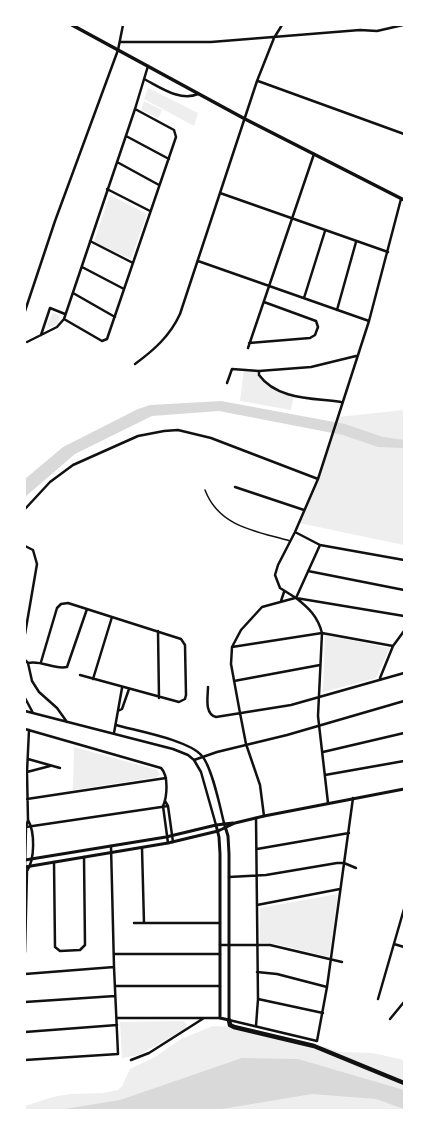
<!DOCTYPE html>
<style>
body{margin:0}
#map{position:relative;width:429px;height:1135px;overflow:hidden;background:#fff;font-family:"DejaVu Sans",sans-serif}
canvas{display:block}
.frame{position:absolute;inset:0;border:26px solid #fff;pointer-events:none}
</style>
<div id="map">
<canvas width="429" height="1135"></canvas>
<div class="frame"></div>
</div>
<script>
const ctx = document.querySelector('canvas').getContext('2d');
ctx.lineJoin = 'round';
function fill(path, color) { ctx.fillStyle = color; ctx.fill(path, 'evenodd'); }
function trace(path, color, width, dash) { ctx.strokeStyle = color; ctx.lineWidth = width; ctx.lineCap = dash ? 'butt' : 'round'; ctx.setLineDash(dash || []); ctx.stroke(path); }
fill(new Path2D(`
 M148 88 198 113 194 126 144 99Z
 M144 101 162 110 158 118 141 110Z
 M110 195 147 214 131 259 94 242Z
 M54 313 60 316 58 324 49 327 47 325 52 314Z
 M244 369 259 371V375L274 389 294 395 291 410 240 401Z
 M404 410V545L299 523 320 473 338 417Z
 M325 635 390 648 376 678 323 692Z
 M74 747 157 770 160 774 157 777 73 790Z
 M338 894 329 957 276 944 260 943V908Z
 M183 1021 187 1024 185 1029 139 1055 122 1058 120 1022Z
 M213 1026 232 1027 309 1045 326 1047 339 1052 372 1053 400 1059 404 1061V1110H25V1106L53 1097 69 1094 103 1093 118 1090 122 1086 130 1069 155 1057 181 1039Z`), '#eee');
fill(new Path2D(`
 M221 401 345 424 383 437 404 440V448L378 447 343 435 219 411 152 416 75 454 25 497V479L63 447 138 409 150 405Z
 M242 1058 298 1059 404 1090V1109L376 1099 312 1094 216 1110H58L120 1100Z`), '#d9d9d9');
trace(new Path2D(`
 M205 490C219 527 256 531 290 541`), '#111', 1.5);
trace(new Path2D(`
 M121 42H211L360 30 377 31 403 25
 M144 79C160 87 180 102 198 94
 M258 81 404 134
 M126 136 169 159
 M117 162 159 185
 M107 189 150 211
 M220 193 388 252
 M401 199 369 321 318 479 295 532 278 565 275 575 280 588 296 598 404 616
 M90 241 133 263
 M198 261 369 321
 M82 267 124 289
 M73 293 115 317
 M304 298 325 231
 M337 310 356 242
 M25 311 55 221 118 50 123 25
 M64 319 102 341 107 339 176 137 174 130 135 109
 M41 335 50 308 65 314
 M27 342 57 327 64 319 135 109 148 66
 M249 343 310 338 315 335 318 327 316 321 264 302
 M248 348 314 154
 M135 364C154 350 170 336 180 314L257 81 274 38 282 25
 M259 371V375C277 400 314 398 341 402
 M227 383 232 369 259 371 311 367 356 356
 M235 487 304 510
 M25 509 50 482 73 465 138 436 164 431 178 430 211 438 318 479
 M295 532 320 545 404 560
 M320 545 296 598C309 608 318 617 322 633L318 716 328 803
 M25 546 33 550 37 564 25 634
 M308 571 404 590
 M281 601 284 592
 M158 631 159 698
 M232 647 322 633 393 646
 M25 660 28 663 32 681 39 692 57 708 67 722
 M41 662 57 608 61 604 68 603 181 639 185 645 186 695 185 699 179 702 80 675
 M28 663C42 660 54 670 67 667L87 609
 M380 678 393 646 404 631
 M93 679 112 617
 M234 681 320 665
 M208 687C208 696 204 714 216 717L291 705 404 673
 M25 698 33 713
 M25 711 173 749 188 755 194 760 201 772 216 825
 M118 711 122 709 129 689
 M116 725C137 731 189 740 202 756 212 767 220 807 224 823
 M25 729 161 768C169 776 167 797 163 806L168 843
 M114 733 122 688
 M323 752 404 733
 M28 759 60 768
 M194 760 217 752 287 735 404 701
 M27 772 50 766
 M325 775 404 761
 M27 799 166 778
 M165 801 168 806 173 842
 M264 816 260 785 246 744 240 713 231 664 232 647 241 630 262 607 295 598
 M256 818 258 999 256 1026
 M26 827 168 806
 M142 848 144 923
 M257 849 349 833
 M54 862 55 947 60 951 80 950 85 945 84 857
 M27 871C35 859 35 832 28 820
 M229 877 266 875 337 863H344L356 868
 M257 905 340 889
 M134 923H220
 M394 944 404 947
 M220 945H270L342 962
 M25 952 27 872 25 867 26 827 28 820 27 772 29 730
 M114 954H220
 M257 972 277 974 327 987
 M25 974 114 967
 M115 986H220
 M258 999 323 1013
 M378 999 404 909
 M25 1002 115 996
 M117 1018H204
 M390 1019 404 1002
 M229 1020 317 1041 327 987 353 798
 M25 1032 117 1025
 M25 1060 118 1054 114 967 111 846
 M131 1060 149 1053 204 1018H220`), '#111', 2.5);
trace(new Path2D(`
 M216 825 219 837 220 854V1018L229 1020V854L228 836 224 823
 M25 860 166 837 216 825 233 823
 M25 867 168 843 218 831 235 823 264 816 404 789`), '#111', 3);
trace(new Path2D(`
 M72 25 245 119 404 200`), '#111', 3.5);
trace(new Path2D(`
 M229 1020 230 1025 234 1027 314 1046 404 1083`), '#111', 4.5);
</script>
